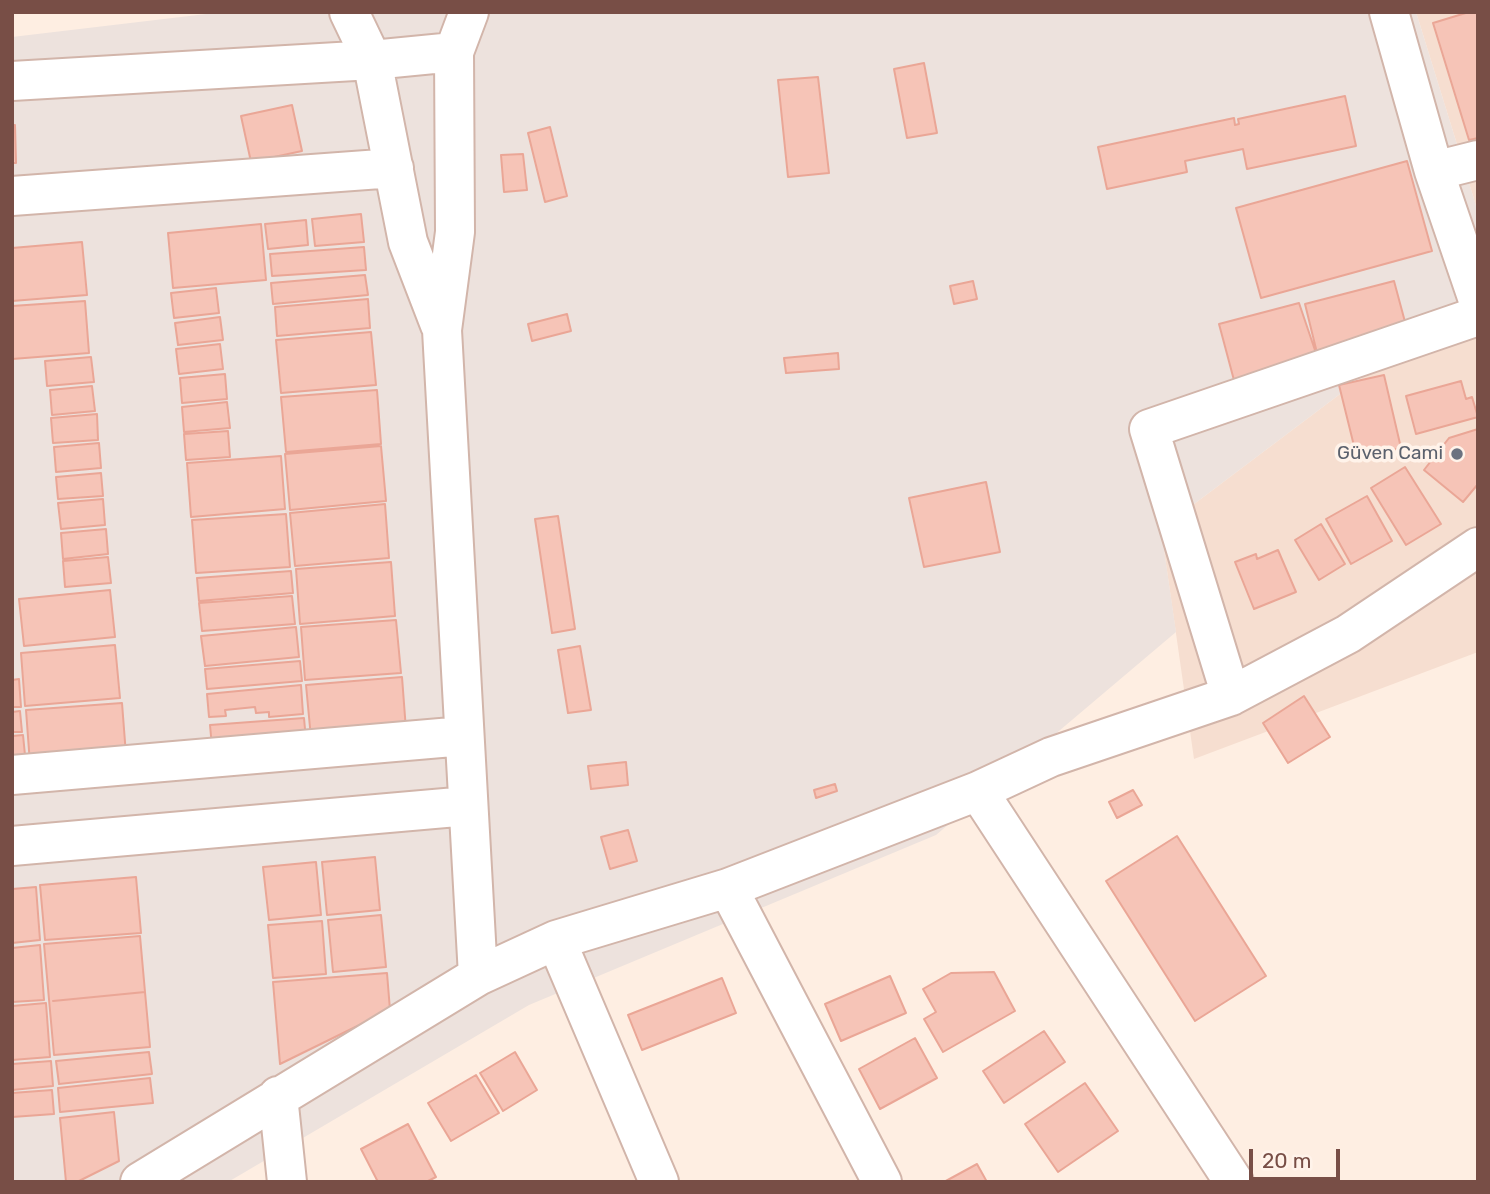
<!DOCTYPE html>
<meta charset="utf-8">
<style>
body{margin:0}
#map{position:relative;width:1490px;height:1194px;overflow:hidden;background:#feeee2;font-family:Rubik,sans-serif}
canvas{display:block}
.frame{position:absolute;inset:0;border:14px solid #784e46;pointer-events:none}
.scale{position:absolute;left:1249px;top:1149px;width:91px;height:32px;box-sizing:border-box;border:4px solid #784e46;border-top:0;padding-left:9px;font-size:21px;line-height:24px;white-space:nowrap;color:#784e46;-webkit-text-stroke:5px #fff3ea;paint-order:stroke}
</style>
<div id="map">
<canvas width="1490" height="1194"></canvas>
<div class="frame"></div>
<div class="scale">20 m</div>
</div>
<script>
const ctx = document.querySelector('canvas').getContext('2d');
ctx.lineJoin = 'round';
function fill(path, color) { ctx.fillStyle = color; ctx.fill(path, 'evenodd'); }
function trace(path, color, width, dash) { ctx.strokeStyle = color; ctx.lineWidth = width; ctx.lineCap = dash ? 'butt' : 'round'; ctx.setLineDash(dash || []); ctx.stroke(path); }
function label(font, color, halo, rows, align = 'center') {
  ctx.font = font + ' Rubik,sans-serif'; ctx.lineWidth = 7; ctx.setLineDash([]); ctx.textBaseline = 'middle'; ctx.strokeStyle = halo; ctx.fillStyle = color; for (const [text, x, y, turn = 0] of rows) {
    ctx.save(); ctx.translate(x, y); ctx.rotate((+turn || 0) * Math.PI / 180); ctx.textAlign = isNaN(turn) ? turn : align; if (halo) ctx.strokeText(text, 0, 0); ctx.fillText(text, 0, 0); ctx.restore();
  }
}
fill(new Path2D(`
 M1416 12H1478V212Z
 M1478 290V652L1194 759 1161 529Z`), '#f6ded0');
fill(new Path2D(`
 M223 12H1416L1478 212V290L1161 529 1176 632 936 835 529 1005 228 1182H12V37Z`), '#ede2dd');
const building = new Path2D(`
 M1469 12H1478V138L1469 140 1433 23Z
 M924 63 937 133 907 138 894 69Z
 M818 77 829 173 788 177 778 80Z
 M1345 96 1356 146 1247 169 1243 149 1185 161 1187 172 1107 189 1098 147 1234 118 1235 125 1239 124 1238 119Z
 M292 105 302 151 251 162 241 116Z
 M12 125H15L16 163H12Z
 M550 127 567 196 545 202 528 133Z
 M523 154 527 190 504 192 501 155Z
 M1407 161 1432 251 1261 298 1236 208Z
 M361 214 364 242 315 246 312 219Z
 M306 220 308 245 268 249 265 224Z
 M261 224 266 280 173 288 168 233Z
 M82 242 87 295 12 301V248Z
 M364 247 366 270 272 276 270 254Z
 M365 275 368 295 273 304 271 283Z
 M973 281 977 299 954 304 950 286Z
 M1394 281 1408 333 1318 357 1305 304Z
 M216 288 219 313 174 318 171 293Z
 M368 299 370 328 277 336 275 307Z
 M85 301 89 353 12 359V306Z
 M1299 303 1319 362 1235 384 1219 324Z
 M567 314 571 331 532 341 528 324Z
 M220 317 223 340 178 345 175 323Z
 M371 332 376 385 281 393 276 340Z
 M220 344 223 369 179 374 176 349Z
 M838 353 839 369 786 373 784 358Z
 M91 357 94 382 47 386 45 361Z
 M225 374 227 399 182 403 180 378Z
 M1384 375 1401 448 1357 458 1339 385Z
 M1461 381 1466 399 1472 397 1478 417 1416 434 1406 396Z
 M92 386 95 411 52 415 50 390Z
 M377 390 381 444 286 452 281 397Z
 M227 402 230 428 184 432 182 407Z
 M97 414 98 440 53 443 51 418Z
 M1478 429V484L1463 502 1424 470 1449 438Z
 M228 431 230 457 186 460 184 434Z
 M99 443 101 468 56 472 54 447Z
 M381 446 386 501 290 510 285 454Z
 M281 456 285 509 191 517 187 463Z
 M1405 467 1441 524 1406 545 1371 488Z
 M101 473 103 496 58 499 56 477Z
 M986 482 1000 552 924 567 909 498Z
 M1367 496 1392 541 1351 564 1326 519Z
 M103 499 105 525 61 529 58 503Z
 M385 504 389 558 295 566 290 513Z
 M286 514 290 567 196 573 192 520Z
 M558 516 575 629 552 633 535 519Z
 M1321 524 1345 564 1319 580 1295 540Z
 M106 529 108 554 63 559 61 533Z
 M1278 550 1296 592 1254 609 1235 562 1256 554 1257 559Z
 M108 557 111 583 65 587 63 561Z
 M391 562 395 616 300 624 296 569Z
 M291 571 293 593 199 601 197 578Z
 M110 590 115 637 24 646 19 599Z
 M292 596 295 624 202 631 199 603Z
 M396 620 401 673 305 680 301 627Z
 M296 627 299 657 205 666 201 636Z
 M115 645 120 698 25 706 21 653Z
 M580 646 591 710 568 713 558 650Z
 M300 661 302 681 207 689 205 669Z
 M402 677 406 730 311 738 306 685Z
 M19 679 21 707H12V680Z
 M301 685 303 714 269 717V712L256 713 255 707 225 710 226 716 209 717 207 694Z
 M1304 696 1330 737 1288 763 1263 723Z
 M122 703 126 755 30 764 26 710Z
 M20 711 22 732H12V712Z
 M304 718 306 740 212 747 210 725Z
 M23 735 26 765 12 767V736Z
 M626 762 628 785 591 789 588 766Z
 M835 784 837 791 816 798 814 790Z
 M1133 790 1142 805 1117 818 1109 802Z
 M628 830 637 861 610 869 601 837Z
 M1177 836 1266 976 1195 1021 1106 881Z
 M375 857 380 910 327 915 322 862Z
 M316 862 321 915 269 920 263 867Z
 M136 877 141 933 45 940 40 885Z
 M36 887 40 940 12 943V889Z
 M381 915 386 967 333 972 328 920Z
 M322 921 326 974 273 978 268 925Z
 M140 936 145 992 53 1001 145 992 150 1047 54 1055 44 944Z
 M40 945 44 1000 12 1002V948Z
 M994 972 1015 1011 943 1052 924 1019 936 1012 923 989 951 973Z
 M387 973 390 1010 280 1064 273 982Z
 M890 976 906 1013 841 1041 825 1004Z
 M722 978 736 1013 642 1050 628 1015Z
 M46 1003 50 1057 12 1060V1006Z
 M1044 1031 1065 1062 1004 1103 983 1071Z
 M915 1038 937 1078 880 1109 859 1069Z
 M149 1052 152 1074 59 1084 56 1061Z
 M515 1052 537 1090 503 1111 480 1073Z
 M51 1061 53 1086 12 1090V1064Z
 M476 1075 499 1113 451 1141 428 1103Z
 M150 1078 153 1103 60 1112 58 1088Z
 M1085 1083 1118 1131 1058 1172 1025 1124Z
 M52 1090 54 1114 12 1117V1093Z
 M114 1112 119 1161 77 1182H66L60 1118Z
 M408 1124 436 1177 426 1182H378L361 1149Z
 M977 1164 987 1182H944Z`);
fill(building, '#f6c4b7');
trace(building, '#eaa696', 2);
const minor = new Path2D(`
 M349 12 372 60 408 242 440 325
 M469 12 454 52 455 232 442 330 478 976
 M1389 12 1434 171 1478 300
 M12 81 372 60 454 52
 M1434 171 1478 160
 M12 196 394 168
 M1231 696 1149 429 1478 316
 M12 775 464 736
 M978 791 1234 1182
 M12 846 468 806
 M728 888 882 1182
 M556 940 659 1182
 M278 1096 287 1182
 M140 1182 478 976 556 940 728 888 978 791 1051 757 1231 696 1348 634 1478 547`);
trace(minor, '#d2b5aa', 42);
trace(minor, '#fff', 38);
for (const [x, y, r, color] of [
 [1457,454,7,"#6b7280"]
]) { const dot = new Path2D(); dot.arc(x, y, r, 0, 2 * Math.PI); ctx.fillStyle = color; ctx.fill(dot); trace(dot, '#fff3ea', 2.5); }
label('19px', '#5b616d', '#fff3ea', [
 ["Güven Cami",1443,454]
], 'right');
</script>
